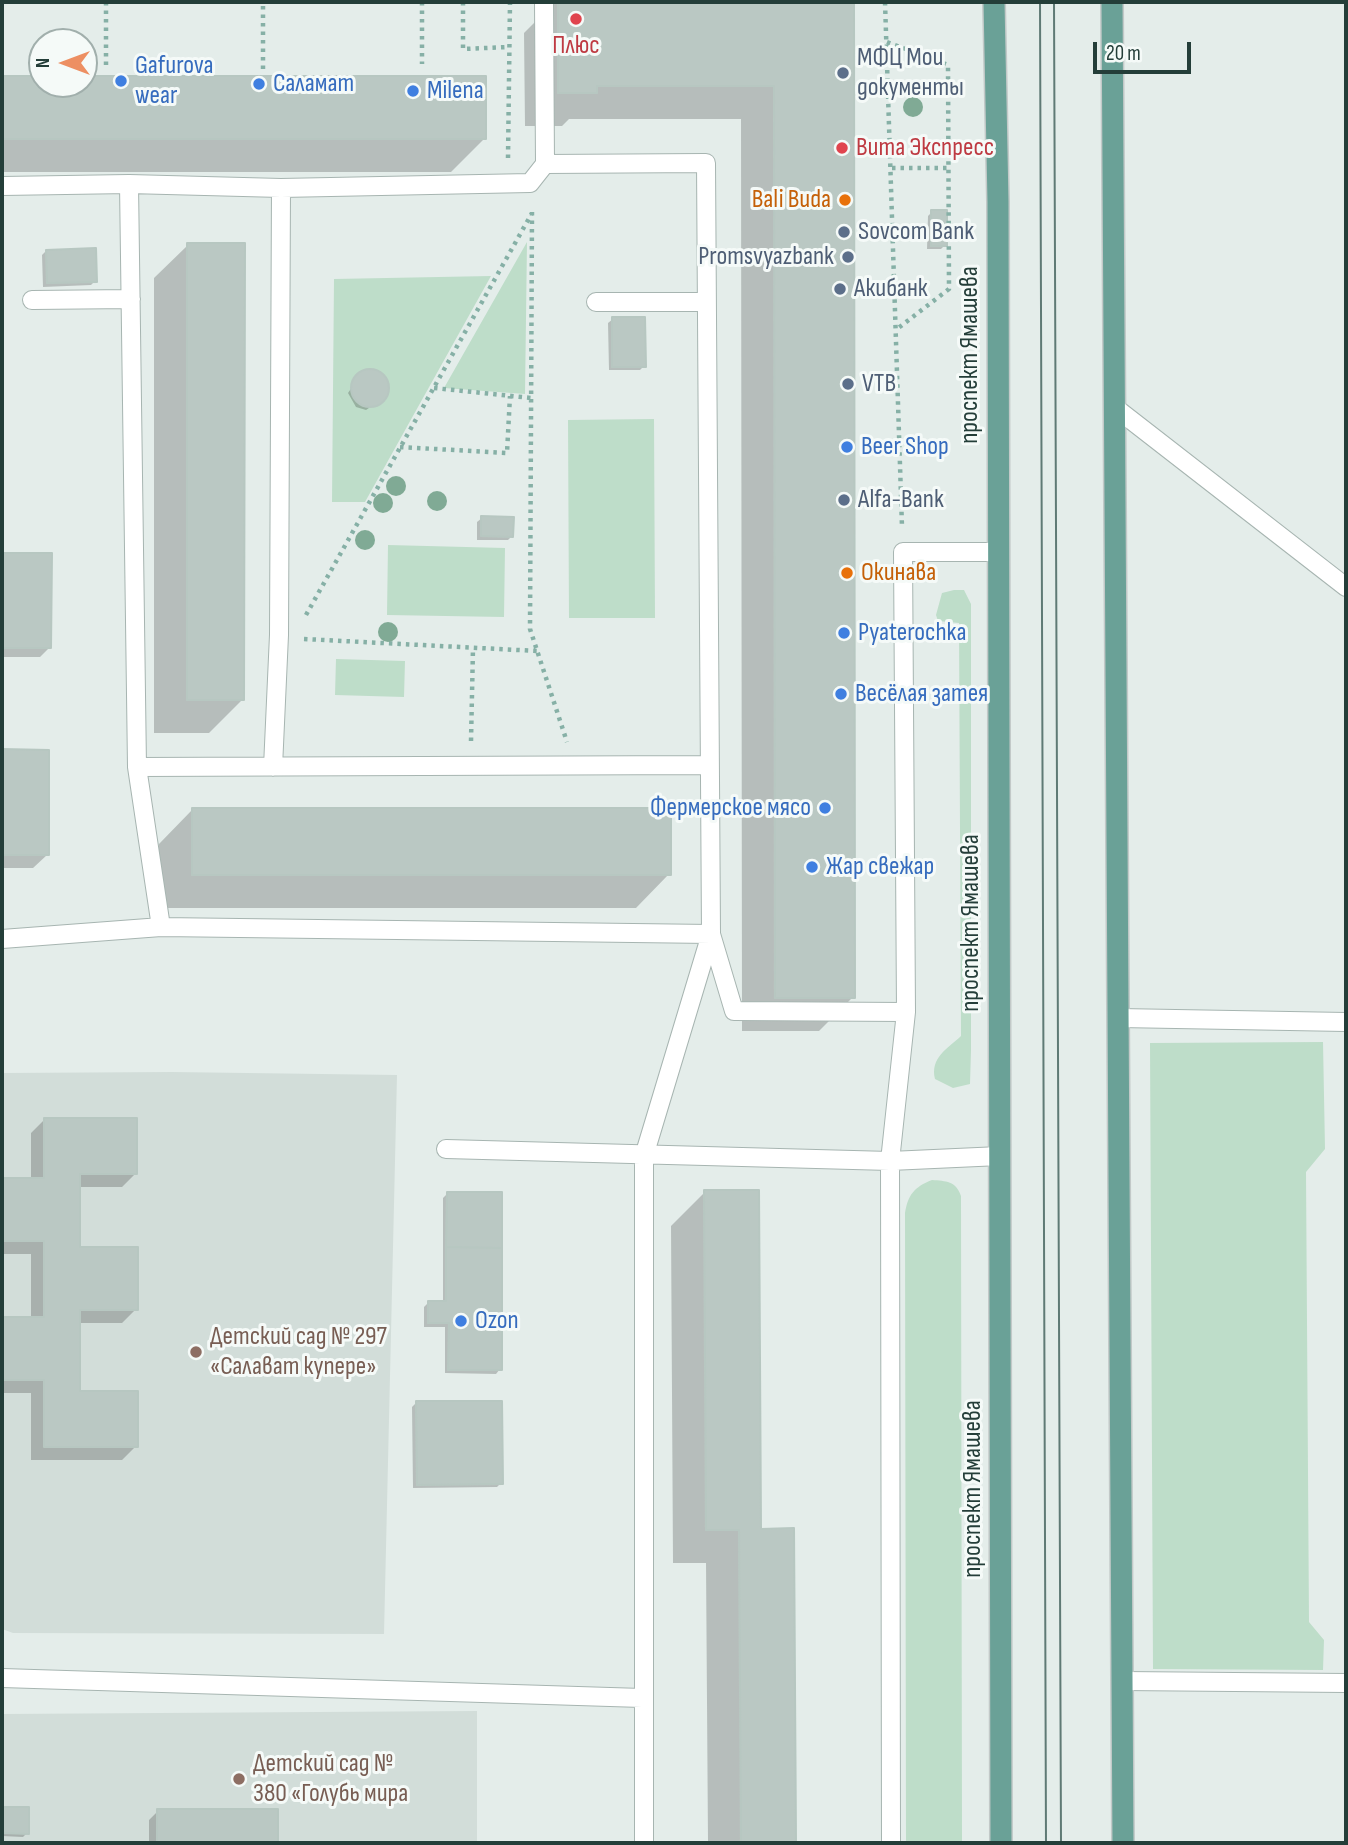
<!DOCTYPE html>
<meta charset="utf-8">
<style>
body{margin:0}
#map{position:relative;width:1348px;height:1845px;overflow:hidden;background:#e4edea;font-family:"Sofia Sans Condensed",sans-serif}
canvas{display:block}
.frame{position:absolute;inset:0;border:4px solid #243e39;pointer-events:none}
.north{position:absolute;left:28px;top:28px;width:70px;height:70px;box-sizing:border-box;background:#f5faf8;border:2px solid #a1afac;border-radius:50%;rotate:270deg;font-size:19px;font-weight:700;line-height:28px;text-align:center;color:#243e39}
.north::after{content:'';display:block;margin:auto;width:24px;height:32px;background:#ed8f62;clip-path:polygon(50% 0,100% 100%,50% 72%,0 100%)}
.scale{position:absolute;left:1093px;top:42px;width:98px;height:32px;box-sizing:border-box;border:4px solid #243e39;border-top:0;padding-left:9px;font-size:21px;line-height:24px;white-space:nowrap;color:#243e39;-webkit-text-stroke:5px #f5faf8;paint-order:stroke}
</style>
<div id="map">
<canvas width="1348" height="1845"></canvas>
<div class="frame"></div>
<div class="north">N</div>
<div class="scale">20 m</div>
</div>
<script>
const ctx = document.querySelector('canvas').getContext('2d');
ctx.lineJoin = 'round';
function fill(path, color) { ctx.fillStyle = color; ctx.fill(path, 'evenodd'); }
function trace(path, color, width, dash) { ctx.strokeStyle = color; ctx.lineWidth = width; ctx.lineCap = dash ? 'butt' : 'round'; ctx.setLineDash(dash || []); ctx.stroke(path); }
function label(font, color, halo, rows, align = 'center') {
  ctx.font = font + ' "Sofia Sans Condensed",sans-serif'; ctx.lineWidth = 6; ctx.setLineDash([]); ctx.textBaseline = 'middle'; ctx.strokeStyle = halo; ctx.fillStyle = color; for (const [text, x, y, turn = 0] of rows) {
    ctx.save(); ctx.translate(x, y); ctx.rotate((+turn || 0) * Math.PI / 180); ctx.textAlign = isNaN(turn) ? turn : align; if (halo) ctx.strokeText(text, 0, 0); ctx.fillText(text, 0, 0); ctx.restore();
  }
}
fill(new Path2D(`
 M172 1072 397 1075 384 1634 13 1633 2 1629V1073Z
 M477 1711V1843H2V1714Z`), '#d2ddd9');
fill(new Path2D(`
 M527 242 525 394 444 388Z
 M491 276 365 502H332L334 279Z
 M654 419 655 618H569L568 420Z
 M388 545 505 548 504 617 387 615Z
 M954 590H964L971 604V1050L970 1084 953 1088 935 1079C930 1058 947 1049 961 1036L959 623 938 621 936 615 942 593Z
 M336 659 405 661 404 697 335 695Z
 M1323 1042 1325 1149 1306 1172 1309 1622 1324 1640 1323 1670 1153 1669 1150 1043Z
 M932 1180C946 1181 956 1181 961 1196L962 1843H906L905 1213C908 1195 914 1187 932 1180Z`), '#beddc9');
fill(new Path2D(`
 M555 2H852L853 997 819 1031H742L741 119H569L562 126H525L524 33Z
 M2 77H42V84H84V77L485 138 451 172H2Z
 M932 212 945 245 941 249H927L928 216Z
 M188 245 243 699 209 733H154V278Z
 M46 251 95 281 91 285 43 287 42 255Z
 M613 319 644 366 640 370H609L608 323Z
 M372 371 382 376 387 386 385 397 366 410 356 407 348 393 361 374Z
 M482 518 512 536 508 540H477V522Z
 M2 555H50L49 648 40 657H2Z
 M2 751H48L47 855 33 868H2Z
 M192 810 669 874 636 908H159V844Z
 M45 1119 136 1173 122 1187H79V1249L136 1309 122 1323H79V1393L136 1446 122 1460H31V1393H2V1319H31V1254H2V1180H31V1133Z
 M705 1192 760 1530H793L794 1843H708L706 1563H673L671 1226Z
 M447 1194 500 1369 496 1374 445 1373V1327H424V1307L428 1303H443V1198Z
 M416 1403 501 1483 497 1487 413 1488 412 1407Z
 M2 1808 27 1809V1833L23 1837 2 1836Z
 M158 1811H276V1843H149V1820Z`), '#0003');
const building = new Path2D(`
 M558 2H854L855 998H775L774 86H597V93H558Z
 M2 76H42V84H84V76H486V139H2Z
 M931 210H947V246H931Z
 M187 243H245L244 700H187Z
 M96 248 97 282 47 283 46 250Z
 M612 317H645L646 367H612Z
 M351 388a19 19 0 1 1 38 0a19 19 0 1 1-38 0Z
 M481 516 514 517 513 537 481 536Z
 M2 553H52L51 648H2Z
 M2 749 49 750V855H2Z
 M192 808H671V875H192Z
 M44 1118H137V1174H80V1247H138V1310H80V1391H138V1447H44V1380H2V1317H44V1241H2V1178H44Z
 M704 1190H759L761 1529 794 1528 796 1843H741L739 1530H706Z
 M447 1192H502V1248L446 1247Z
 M446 1247 502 1248V1370H448L449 1323H428V1301H446Z
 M416 1401H502L503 1484 417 1485Z
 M2 1807H29V1834L2 1833Z
 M157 1809H278V1843H157Z`);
fill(building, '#bac8c3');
trace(building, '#b7c7c1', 2);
const lane = new Path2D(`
 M545 164 706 163 711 934 734 1011 906 1012
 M129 184 137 767 161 927
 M2 186 129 184 281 188 530 183 545 164 544 2
 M32 300 131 299
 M596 302H706
 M1113 406 1346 587
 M137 767 708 765
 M273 767 279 635 281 188
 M2 939 161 927 711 934
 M1119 1018 1346 1022
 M446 1149 890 1161 1000 1156
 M2 1678 642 1698
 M1123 1681 1346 1683
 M644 1843V1156L711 934
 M891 1843 890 1161 906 1012 903 552H997`);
const primary = new Path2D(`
 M994 2 998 202 1001 1843
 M1112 2 1123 1843`);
trace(lane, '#a7b5b1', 20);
trace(primary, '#c2c9c8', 24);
trace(new Path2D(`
 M106 2V68
 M422 2V64
 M463 2V49L509 47
 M885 2 902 527
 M887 42 948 65 949 289 897 329
 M263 69V2
 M508 158 510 2
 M892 168H949
 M532 212 530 629 567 742
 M434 388 531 398
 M400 447 507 453 510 396
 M306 615 532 213
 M304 639 537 651
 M471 741 473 648`), '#86b0a6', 4.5, [3.5, 5]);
trace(lane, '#fff', 18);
trace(primary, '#6aa197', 21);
trace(new Path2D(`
 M1040 2 1046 1843
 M1054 2 1061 1843`), '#5f7a75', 2);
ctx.fillStyle = '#80aa95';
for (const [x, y] of [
 [913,107],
 [396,486],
 [437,501],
 [383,503],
 [365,540],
 [388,632]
]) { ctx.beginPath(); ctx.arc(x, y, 10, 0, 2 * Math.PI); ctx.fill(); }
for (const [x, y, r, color] of [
 [576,19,7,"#e0444e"],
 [843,73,7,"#5c6f8a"],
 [121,81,7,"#3f7fe0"],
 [259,84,7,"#3f7fe0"],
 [413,91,7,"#3f7fe0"],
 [842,148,7,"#e0444e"],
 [845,200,7,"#e8710a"],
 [844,232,7,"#5c6f8a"],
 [848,257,7,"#5c6f8a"],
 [840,289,7,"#5c6f8a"],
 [848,384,7,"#5c6f8a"],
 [847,447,7,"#3f7fe0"],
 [844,500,7,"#5c6f8a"],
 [847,573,7,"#e8710a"],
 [844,633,7,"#3f7fe0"],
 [841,694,7,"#3f7fe0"],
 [825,808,7,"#3f7fe0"],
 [812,867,7,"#3f7fe0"],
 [461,1321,7,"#3f7fe0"],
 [196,1352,7,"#8d6e63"],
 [239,1779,7,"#8d6e63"]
]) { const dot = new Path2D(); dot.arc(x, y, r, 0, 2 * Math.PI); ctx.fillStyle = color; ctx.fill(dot); trace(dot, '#f5faf8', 2.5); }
label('26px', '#be3a42', '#f5faf8', [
 ["Плюс",576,46],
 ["Вита Экспресс",856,148,"left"]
]);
label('26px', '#4e5e75', '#f5faf8', [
 ["МФЦ Мои",857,58],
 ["документы",857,88],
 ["Sovcom Bank",858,232],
 ["Promsvyazbank",834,257,"right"],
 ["Акибанк",854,289],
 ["VTB",862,384],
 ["Alfa-Bank",858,500]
], 'left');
label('26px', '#366cbe', '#f5faf8', [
 ["Gafurova",135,66],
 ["wear",135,96],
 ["Саламат",273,84],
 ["Milena",427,91],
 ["Beer Shop",861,447],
 ["Pyaterochka",858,633],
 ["Весёлая затея",855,694],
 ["Фермерское мясо",811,808,"right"],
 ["Жар свежар",826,867],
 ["Ozon",475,1321]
], 'left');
label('26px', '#c56008', '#f5faf8', [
 ["Bali Buda",831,200],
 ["Окинава",861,573,"left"]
], 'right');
label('26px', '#243e39', '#f5faf8', [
 ["проспект Ямашева",970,355,-90],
 ["проспект Ямашева",971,923,-90],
 ["проспект Ямашева",973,1489,-90]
]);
label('26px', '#785e54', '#f5faf8', [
 ["Детский сад № 297",210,1337],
 ["«Салават купере»",210,1367],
 ["Детский сад №",253,1764],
 ["380 «Голубь мира",253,1794]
], 'left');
</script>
